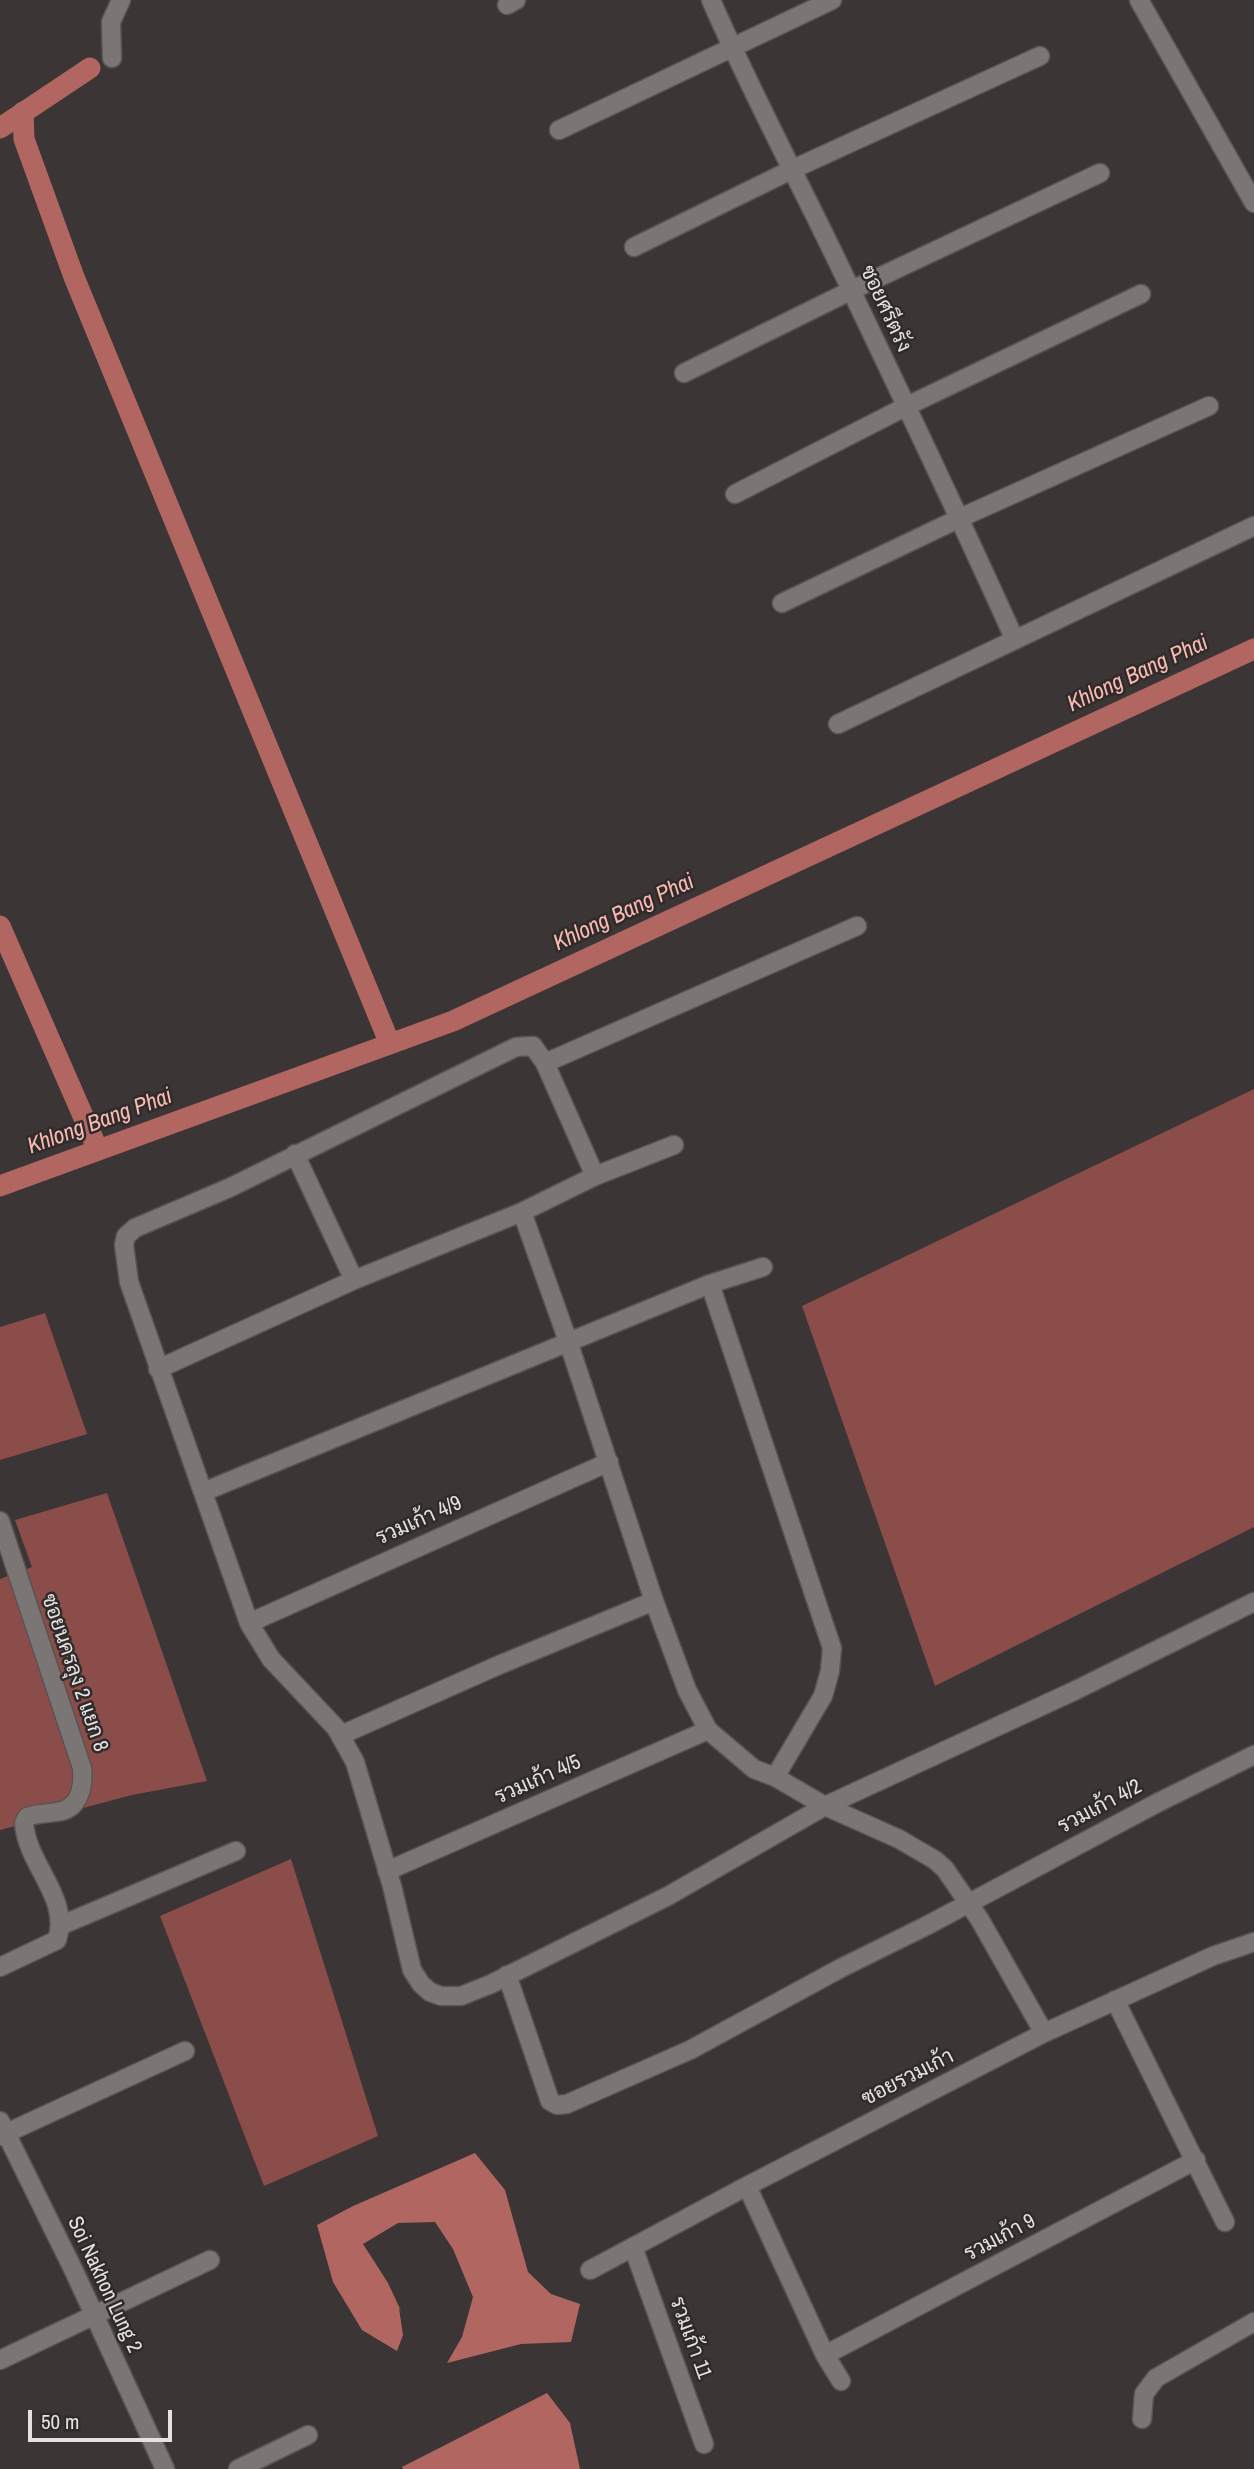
<!DOCTYPE html>
<meta charset="utf-8">
<style>
body{margin:0}
#map{position:relative;width:1254px;height:2469px;overflow:hidden;background:#3b3535;font-family:"Archivo Narrow",sans-serif}
canvas{display:block}
.scale{position:absolute;left:28px;top:2410px;width:144px;height:32px;box-sizing:border-box;border:4px solid #e5e2e1;border-top:0;padding-left:9px;font-size:21px;line-height:24px;white-space:nowrap;color:#e5e2e1;-webkit-text-stroke:5px #302b2b;paint-order:stroke}
</style>
<div id="map">
<canvas width="1254" height="2469"></canvas>
<div class="scale">50 m</div>
</div>
<script>
const ctx = document.querySelector('canvas').getContext('2d');
ctx.lineJoin = 'round';
function fill(path, color) { ctx.fillStyle = color; ctx.fill(path, 'evenodd'); }
function trace(path, color, width, dash) { ctx.strokeStyle = color; ctx.lineWidth = width; ctx.lineCap = dash ? 'butt' : 'round'; ctx.setLineDash(dash || []); ctx.stroke(path); }
function label(font, color, halo, rows, align = 'center') {
  ctx.font = font + ' "Archivo Narrow",Sarabun,sans-serif'; ctx.lineWidth = 5; ctx.setLineDash([]); ctx.textBaseline = 'middle'; ctx.strokeStyle = halo; ctx.fillStyle = color; for (const [text, x, y, turn = 0] of rows) {
    ctx.save(); ctx.translate(x, y); ctx.rotate((+turn || 0) * Math.PI / 180); ctx.textAlign = isNaN(turn) ? turn : align; if (halo) ctx.strokeText(text, 0, 0); ctx.fillText(text, 0, 0); ctx.restore();
  }
}
fill(new Path2D(`
 M1254 1089V1527L935 1686 802 1306Z
 M45 1313 87 1434 0 1460V1327Z
 M107 1493 207 1781 132 1795 0 1830V1579L32 1567 15 1520Z
 M291 1859 378 2136 264 2186 160 1916Z`), '#8b4d49');
fill(new Path2D(`
 M475 2153 505 2190 528 2272 551 2294 580 2304 571 2342 521 2344 447 2363 462 2337 473 2297 453 2249 435 2222 398 2223 363 2244 388 2283 402 2313 399 2308 403 2335 397 2351 362 2330 333 2282 317 2225 353 2206Z
 M547 2393 570 2423 580 2469H403L402 2467Z`), '#b16661');
trace(new Path2D(`
 M23 112 24 139 74 277 390 1044
 M0 128 90 68
 M0 926 98 1150
 M0 1186 453 1021 1254 649`), '#b16661', 21);
const minor = new Path2D(`
 M711 0C754 99 806 194 852 292 907 407 962 522 1014 638
 M1139 0 1254 203
 M507 5 516 0
 M112 58 111 22 121 0
 M559 130 832 0
 M634 247 791 170 1040 56
 M684 373 852 290 1100 173
 M735 494 907 406 1141 294
 M782 603 960 518 1209 406
 M838 724 1254 526
 M545 1063 533 1046 516 1047 229 1188 135 1228 126 1236 124 1245 129 1282 249 1623 271 1659 336 1728 355 1762 392 1886 412 1970 421 1984 430 1992 441 1996H461L491 1984 668 1896 825 1806 1074 1691 1254 1602
 M295 1154 354 1280
 M595 1176 545 1063 857 926
 M522 1212 568 1341 654 1601 687 1690 708 1730 754 1769 775 1777 825 1806 899 1839 935 1860 945 1869 980 1920 1044 2033
 M710 1284 832 1648 830 1671 823 1696 775 1777
 M158 1369 354 1280 522 1212 595 1176 674 1145
 M203 1492 710 1284 763 1267
 M0 1521 82 1768C84 1788 79 1810 56 1812 45 1814 38 1813 27 1817L24 1823C27 1865 71 1898 57 1940L0 1967
 M249 1623 609 1462
 M341 1735 499 1665 654 1601
 M387 1871 708 1730
 M62 1925 236 1851
 M507 1975 550 2101 557 2105 567 2104 690 2050 841 1968 926 1926 1159 1802 1254 1755
 M1115 2000 1225 2222
 M0 2121 74 2271 165 2469
 M0 2136 185 2051
 M747 2186 825 2355 1196 2160
 M633 2247 704 2444
 M590 2270 747 2186 1044 2033 1213 1956 1254 1942
 M825 2355 841 2381
 M0 2360 210 2260
 M1142 2419 1144 2394 1156 2378 1254 2322
 M238 2469 308 2435`);
trace(minor, '#595453', 21);
trace(minor, '#7b7574', 18);
label('21px', '#e5e2e1', '#302b2b', [
 ["ซอยศรีตรัง",885,309,65],
 ["รวมเก้า 4/9",419,1521,-24],
 ["ซอยนครลุง 2 แยก 8",74,1673,71],
 ["รวมเก้า 4/5",538,1780,-24],
 ["รวมเก้า 4/2",1100,1807,-28],
 ["ซอยรวมเก้า",908,2078,-27],
 ["รวมเก้า 9",1000,2238,-28],
 ["Soi Nakhon Lung 2",104,2285,65],
 ["รวมเก้า 11",690,2338,70]
]);
label('italic 23px', '#fab9b3', '#302b2b', [
 ["Khlong Bang Phai",1138,674,-25],
 ["Khlong Bang Phai",624,913,-25],
 ["Khlong Bang Phai",100,1122,-20]
]);
</script>
